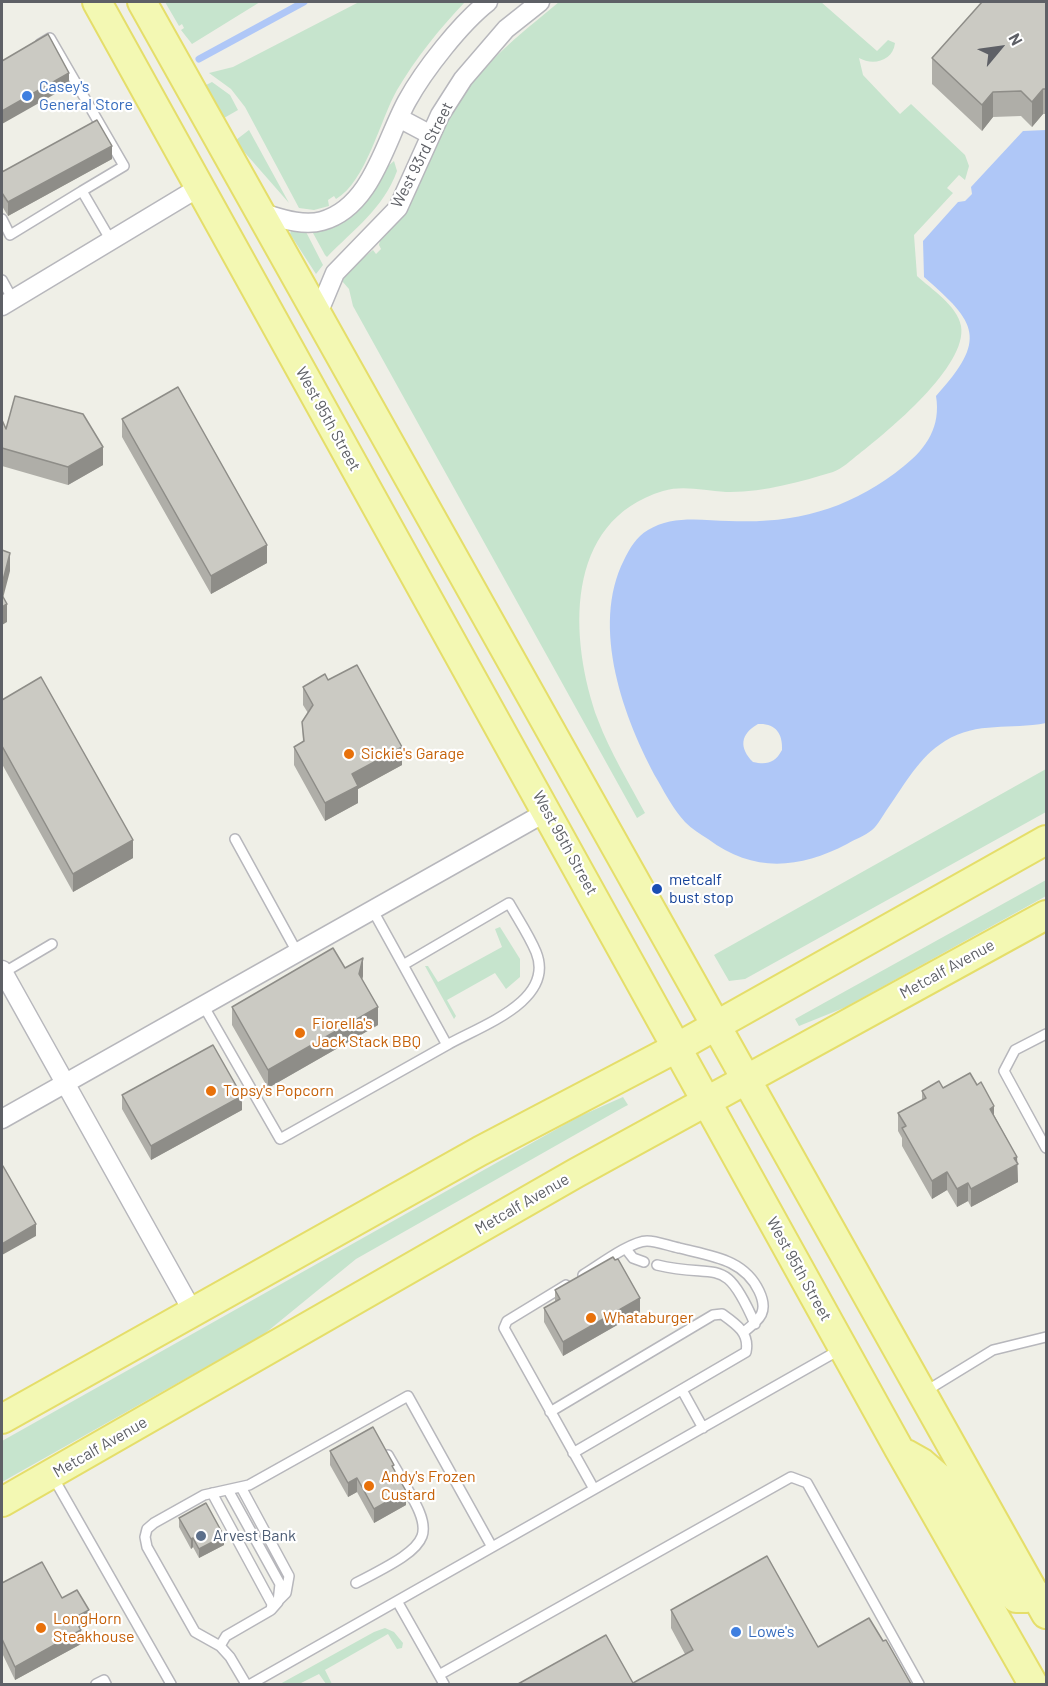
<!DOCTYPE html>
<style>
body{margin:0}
#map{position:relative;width:1048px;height:1686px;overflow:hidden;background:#efefe7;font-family:Barlow,sans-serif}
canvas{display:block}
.frame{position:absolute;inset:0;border:3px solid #5e6066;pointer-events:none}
.north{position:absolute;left:970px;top:18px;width:60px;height:60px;-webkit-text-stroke:4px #fff;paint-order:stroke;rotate:61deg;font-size:16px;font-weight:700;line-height:24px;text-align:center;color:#5e6066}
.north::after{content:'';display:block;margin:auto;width:21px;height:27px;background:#5e6066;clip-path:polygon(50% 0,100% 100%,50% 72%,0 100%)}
</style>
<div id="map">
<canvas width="1048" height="1686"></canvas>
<div class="frame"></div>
<div class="north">N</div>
</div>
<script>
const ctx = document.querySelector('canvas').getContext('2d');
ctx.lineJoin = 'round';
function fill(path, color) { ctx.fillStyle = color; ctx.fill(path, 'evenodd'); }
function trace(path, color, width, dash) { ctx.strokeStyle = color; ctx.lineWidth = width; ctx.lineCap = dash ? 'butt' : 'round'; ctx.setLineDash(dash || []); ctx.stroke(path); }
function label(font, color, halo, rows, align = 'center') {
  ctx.font = font + ' Barlow,sans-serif'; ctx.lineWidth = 4.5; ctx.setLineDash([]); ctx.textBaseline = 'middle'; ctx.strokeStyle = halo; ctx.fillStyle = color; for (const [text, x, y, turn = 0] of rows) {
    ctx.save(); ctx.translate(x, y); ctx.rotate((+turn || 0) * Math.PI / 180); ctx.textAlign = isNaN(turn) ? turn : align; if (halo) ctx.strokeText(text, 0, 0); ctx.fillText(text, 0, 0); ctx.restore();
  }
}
fill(new Path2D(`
 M165 2H260L192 44 181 30 184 28 182 24 179 26Z
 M359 2H465C439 29 416 58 397 90 380 120 366 182 336 199L334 196 328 200 329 206 314 210 299 208 245 107 231 89 209 73 233 67Z
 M559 2H821L877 51 888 40 895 43C893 61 873 66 859 58L863 75 900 114 911 104 965 155 969 166 965 180 959 175 947 188 953 193 914 235 917 276C931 289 957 305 961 326 968 366 887 432 859 454 851 460 842 469 833 472 800 482 761 493 726 492 704 491 684 485 663 491 563 521 569 640 598 720 610 752 629 783 645 813L637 818 353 306 349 289 342 281 348 270 373 250 376 254 381 249 379 245 380 241C416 206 426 159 449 117 476 68 517 37 559 2Z
 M212 82 230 95 238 110 224 118 206 85Z
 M249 130 289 203 239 146 236 140Z
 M394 161 397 171C383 209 354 229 327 257L325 255 313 233 315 228Z
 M292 227 304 228 323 265 316 274 290 234Z
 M1046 769V812L745 979 729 981 714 955Z
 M1046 880V896L846 1007 799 1026 795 1019Z
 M500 927 520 959V977L506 989 495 973 447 1000 456 1016 454 1019 425 966H428L438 982 502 947 495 929Z
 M623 1097 628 1105 624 1107 356 1259 263 1335 2 1482V1441L578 1117Z
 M385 1628 394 1632 403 1643 402 1648 397 1649 388 1634 325 1670 332 1684H326L319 1674 299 1684H280L374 1632Z`), '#c6e4cd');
fill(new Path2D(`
 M1046 130V723C1010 730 978 721 945 741 919 757 905 784 888 808 883 815 878 825 872 830 865 836 855 839 847 844 799 869 753 873 708 839 700 834 692 829 685 822 674 810 666 795 658 781 624 720 590 627 624 560 630 548 636 537 648 530 672 515 702 520 729 521 796 524 851 509 904 466 927 448 941 426 936 396 988 339 977 323 924 277L923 241 958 202 965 201 972 194 971 187 1023 131ZM758 724C775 723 783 733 782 750 775 763 767 765 753 762 739 748 740 734 758 724Z`), '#afc7f7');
trace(new Path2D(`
 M199 59 304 2`), '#afc7f7', 7);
const service = new Path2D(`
 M40 44 50 38 124 166 82 191 110 239
 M2 219 10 235 82 191
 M2 280 13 300
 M235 839 297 952
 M372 909 403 965 509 903C518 919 529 935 536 952 556 1001 480 1026 447 1045L403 965
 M3 973 52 944
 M203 1005 280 1139 447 1045
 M1046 1034 1015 1050 1004 1071 1046 1148
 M626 1249 633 1258 644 1262
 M657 1265C720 1280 724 1253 755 1324
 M583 1275C598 1266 631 1241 647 1241 657 1241 669 1246 679 1248 711 1256 744 1259 759 1291 769 1312 760 1319 744 1332
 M566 1285 507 1321 504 1328 594 1489
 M682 1390 703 1428
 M926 1391 993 1350 1046 1337
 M550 1412 713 1315 722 1314C736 1324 750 1333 746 1352L573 1453
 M53 1477 171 1684
 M241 1487 289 1576 286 1593 279 1600
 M228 1490 280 1584 278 1602 271 1610
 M212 1493 272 1604 271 1610 226 1636 220 1646
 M356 1583C446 1537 434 1536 388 1455
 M397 1601 444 1684
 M439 1675 791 1477 807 1483 919 1684
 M96 1684 104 1680 106 1684
 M246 1684 230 1657 220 1646 195 1632 147 1547 145 1537 147 1529 154 1523 204 1495 249 1485 408 1396 492 1547
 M251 1684 841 1349`);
const minor = new Path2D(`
 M399 118 431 135
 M259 212C277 217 302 227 322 221 372 207 385 141 407 101 424 70 461 23 488 2
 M2 306 198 188
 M317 316 335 273 398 208 440 115 463 79 506 29 540 2
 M2 970 193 1312
 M2 1119 548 811`);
const primary = new Path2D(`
 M97 2 899 1449 1033 1684
 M142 2 1046 1614
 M2 1419 480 1151 678 1047 1046 840
 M906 1454 922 1463 945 1483 1016 1598H1027L1035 1593
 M2 1502 576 1173 1046 915`);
trace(service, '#b7b7bc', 12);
trace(minor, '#b7b7bc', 21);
trace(primary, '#e5de6a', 32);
trace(service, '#fff', 9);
trace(minor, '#fff', 18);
trace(primary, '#f3f8b3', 28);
fill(new Path2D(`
 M1047 2V114H1043L1032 127 1021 116 993 117 982 131 932 84V58Z
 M112 159 8 216 2 206V172Z
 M122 419 267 563 211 594 122 437Z
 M2 420 6 429 103 465 68 485 2 466Z
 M328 680 402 765 358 789V803L325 821 294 765V747L303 742 302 722 308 713 303 705V687Z
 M2 700 133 858 73 892 2 764Z
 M345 968 363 976 362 979 378 1025 268 1088 232 1025V1007Z
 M943 1088 994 1115 1017 1157 1018 1182 971 1207 968 1201 957 1207 947 1190 932 1199 902 1146V1138L898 1131V1113L922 1100V1091Z
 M122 1095 242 1110 151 1160 122 1109Z
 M555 1290 640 1312 563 1356 544 1322V1308L555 1302Z
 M330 1451 394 1469 406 1505 374 1523 357 1492 348 1497 330 1465Z
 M179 1518 224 1545 199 1558 193 1547 191 1549 179 1527Z
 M2 1583 62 1598 89 1624 80 1628 81 1644 15 1680 2 1653Z
 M671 1610 818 1647 883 1641 633 1683 685 1654 671 1628Z`), '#afaea8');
fill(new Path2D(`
 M69 73V86L2 124V111Z
 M1043 89V114L1032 127V102Z
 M993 92V117L982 131V105Z
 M112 146V159L8 216V202Z
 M103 447V465L68 485V467Z
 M267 545V563L211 594V576Z
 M10 553V571L2 602V584Z
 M7 604V622L2 625V607Z
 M402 747V765L358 789V803L325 821V803L352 774Z
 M133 840V858L73 892V874Z
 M363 958V976L359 992V974Z
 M378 1007V1025L268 1088V1070Z
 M242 1096V1110L151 1160V1146Z
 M994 1106V1124L990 1109Z
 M1017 1157 1018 1182 971 1207V1189Z
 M947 1172V1190L932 1199V1181Z
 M968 1183V1201L957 1207V1189Z
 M36 1224V1236L2 1255V1244Z
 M640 1298V1312L563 1356V1342Z
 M357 1478V1492L348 1497V1483Z
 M406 1491V1505L374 1523V1509Z
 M224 1536V1545L199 1558V1549Z
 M193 1538V1547L191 1549V1539Z
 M89 1610V1624L74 1631V1618Z
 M81 1630V1644L15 1680V1667Z`), '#8e8d88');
const building = new Path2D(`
 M982 2H1047V89H1043L1032 102 1021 91 993 92 982 105 932 58Z
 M48 34 69 73 2 111V61Z
 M97 120 112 146 8 202 2 193V172Z
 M178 387 267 545 211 576 122 419Z
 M15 396 83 414 103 447 68 467 2 448V420L6 429Z
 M2 550 10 553 2 584Z
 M2 595 7 604 2 607Z
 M357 665 402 747 352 774 358 786 325 803 294 747 304 741 302 722 313 705 303 687 325 674 328 680Z
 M41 677 133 840 73 874 2 746V700Z
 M333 948 345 968 363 958 359 974 378 1007 268 1070 232 1007Z
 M213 1045 242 1096 151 1146 122 1095Z
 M970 1073 977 1085 981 1082 994 1106 990 1109 1017 1157 1014 1158 1018 1164 971 1189 968 1183 957 1189 947 1172 932 1181 902 1128 906 1126 898 1113 926 1098 922 1091 939 1081 943 1088Z
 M3 1166 36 1224 2 1244V1167Z
 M613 1257 615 1260 618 1259 640 1298 563 1342 544 1308 560 1299 555 1290Z
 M373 1427 394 1465 392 1466 406 1491 374 1509 357 1478 348 1483 330 1451Z
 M206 1503 224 1536 199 1549 193 1538 191 1539 179 1518Z
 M767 1556 818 1647 869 1618 883 1641 886 1640 911 1684H518L606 1635 633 1683 693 1650 671 1610Z
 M42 1562 62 1598 77 1590 89 1610 74 1618 81 1630 15 1667 2 1639V1583Z`);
fill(building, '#cbcac3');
trace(building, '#8e8d88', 1.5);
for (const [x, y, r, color] of [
 [27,96,6,"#3f7fe0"],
 [349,754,6,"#e8710a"],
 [657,889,6,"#1a4fb4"],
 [300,1033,6,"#e8710a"],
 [211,1091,6,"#e8710a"],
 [591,1318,6,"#e8710a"],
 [369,1486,6,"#e8710a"],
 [201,1536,6,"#5c6f8a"],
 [41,1628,6,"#e8710a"],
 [736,1632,6,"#3f7fe0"]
]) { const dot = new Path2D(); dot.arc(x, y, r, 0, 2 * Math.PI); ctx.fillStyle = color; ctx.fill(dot); trace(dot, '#fff', 2); }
label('16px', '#366cbe', '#fff', [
 ["Casey's",39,87],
 ["General Store",39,105],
 ["Lowe's",748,1632]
], 'left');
label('16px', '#5e6066', '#fff', [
 ["West 93rd Street",422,155,-63],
 ["West 95th Street",328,419,61],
 ["West 95th Street",565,843,61],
 ["Metcalf Avenue",947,969,-29],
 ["Metcalf Avenue",522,1204,-30],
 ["West 95th Street",799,1269,61],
 ["Metcalf Avenue",100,1447,-30]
]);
label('16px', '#c56008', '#fff', [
 ["Sickie's Garage",361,754],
 ["Fiorella's",312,1024],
 ["Jack Stack BBQ",312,1042],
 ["Topsy's Popcorn",223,1091],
 ["Whataburger",603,1318],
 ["Andy's Frozen",381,1477],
 ["Custard",381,1495],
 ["LongHorn",53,1619],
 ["Steakhouse",53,1637]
], 'left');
label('16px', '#164399', '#fff', [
 ["metcalf",669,880],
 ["bust stop",669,898]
], 'left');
label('16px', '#4e5e75', '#fff', [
 ["Arvest Bank",213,1536]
], 'left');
</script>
